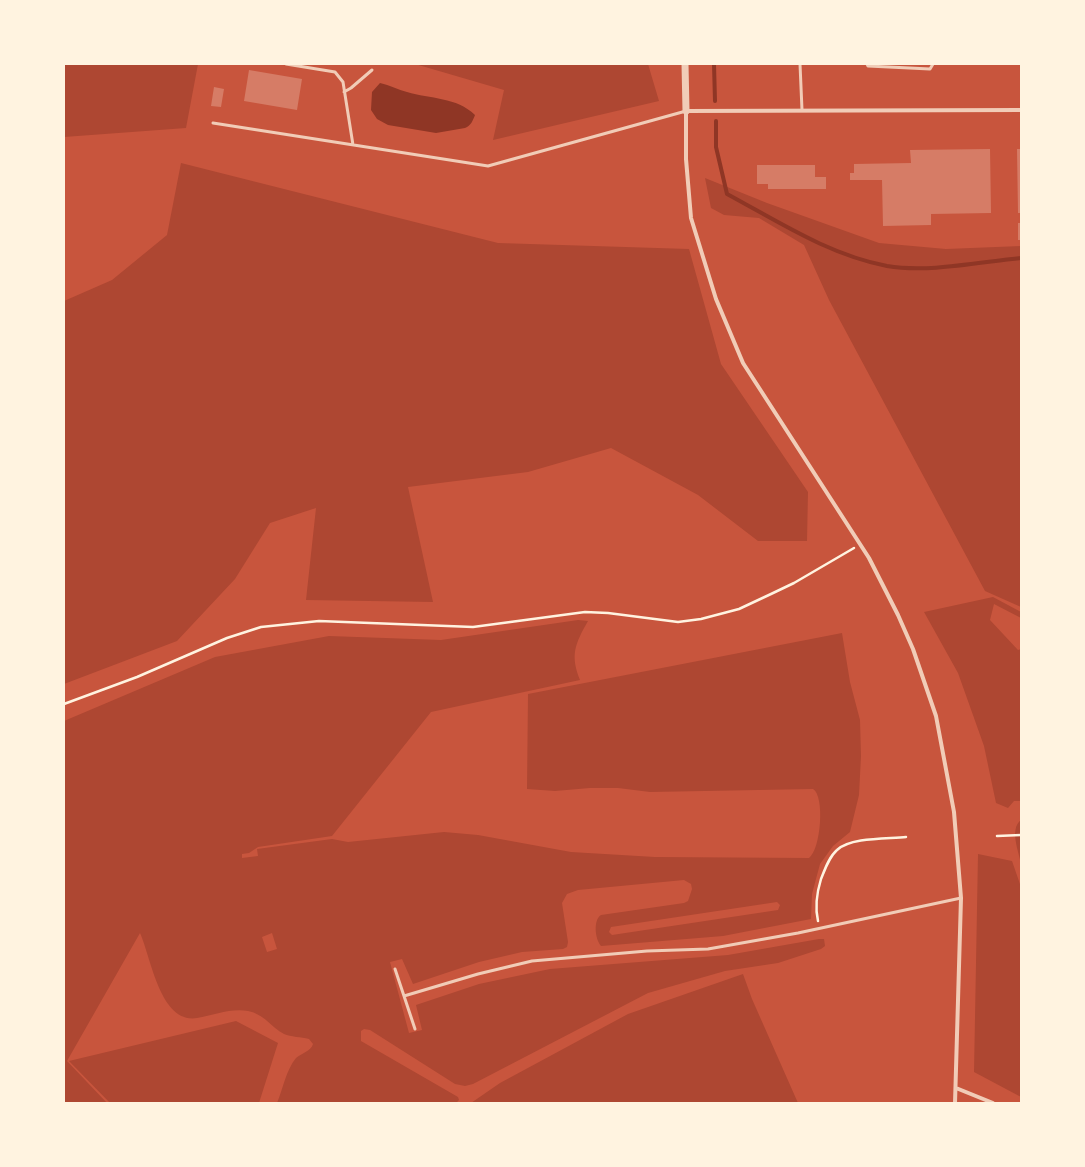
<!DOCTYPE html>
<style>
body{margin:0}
#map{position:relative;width:1085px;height:1167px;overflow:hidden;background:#c8553d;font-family:"Fira Sans Condensed",sans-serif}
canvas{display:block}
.frame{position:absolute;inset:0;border:65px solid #fff3e0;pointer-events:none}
</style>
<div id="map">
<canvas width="1085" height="1167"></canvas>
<div class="frame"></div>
</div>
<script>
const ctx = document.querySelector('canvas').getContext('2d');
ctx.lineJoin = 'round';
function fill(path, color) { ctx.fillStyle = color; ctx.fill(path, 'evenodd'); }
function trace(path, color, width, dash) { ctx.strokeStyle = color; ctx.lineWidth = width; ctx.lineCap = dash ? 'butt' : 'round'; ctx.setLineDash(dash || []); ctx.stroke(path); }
fill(new Path2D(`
 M64 64H198L186 128 64 137Z
 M415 64H648L659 101 493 140 504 90Z
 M181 163 498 243 689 249 721 364 808 492 807 541H758L698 495 611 448 528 472 408 487 433 602 306 600 316 508 270 523 235 579 177 641 64 684V301L112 280 167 235Z
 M705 178 767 203 879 243 946 249 1021 246V607L985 591 829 300 804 245 759 218 724 215 711 208Z
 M993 597 1021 612V618L994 604 990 620 1018 650 1021 649V801H1014L1008 808 996 803 984 746 958 673 924 612Z
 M578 620 588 621C575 644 570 655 580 680L431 712 332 836 258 847 249 853 242 854V858L258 856 257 849 332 839 348 842 444 832 478 835 571 852 655 857 809 858C821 849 825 796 813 789L650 792 618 788H590L555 791 527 789 528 694 842 633 850 682 860 720 861 756 859 795 850 832 833 846 820 864 812 894 811 919 723 936 601 946C595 939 593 920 601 915L684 903 688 901 692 889 691 884 684 880 578 890 567 894 562 903 568 942 567 947 563 949 522 952 479 962 413 984 402 959 390 962 409 1033 422 1030 416 1005 479 984 550 969 728 955 819 939H824L825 946 821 949 778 963 725 971 648 993 473 1084 465 1086 455 1084 370 1030 364 1029 361 1031V1041L458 1097 459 1100 456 1103H277C283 1089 286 1070 296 1058 302 1053 311 1051 313 1044L309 1039C301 1037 291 1037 284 1034 271 1027 264 1014 248 1011 231 1008 214 1015 197 1018 160 1024 151 957 140 933L67 1061 107 1103H64V721L215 657 329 636 441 640ZM777 902 780 905 778 910 612 935 609 932 611 927ZM272 933 277 949 267 952 262 937Z
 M1021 820V864C1019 852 1009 829 1021 820Z
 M978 854 1012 861 1021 887V1097L974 1072Z
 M743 974 752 999 798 1103H471L500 1083 628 1014Z
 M236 1021 278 1043 259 1103H110L69 1061Z`), '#ae4732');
fill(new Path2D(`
 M380 83C390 85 398 90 407 92 430 99 457 97 475 115 473 120 471 126 465 128L436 133 388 125 377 119 371 110 372 92Z`), '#8f3625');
trace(new Path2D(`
 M714 64 715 101
 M716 121V147L727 194C779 222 829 255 887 266 929 273 979 262 1021 258`), '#8f3625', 4);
fill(new Path2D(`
 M249 70 302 79 297 110 244 101Z
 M214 87 224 89 221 107 211 106Z
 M990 149 991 213 931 214V225L883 226 882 180H850V173H854V164L911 163 910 150Z
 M1017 149H1021V213H1018Z
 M757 165H815V177H826V189H768V184H757Z
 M1018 223H1021V240H1018Z`), '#d67c66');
trace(new Path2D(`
 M64 704 137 677 227 638 261 627 319 621 473 627 585 612 608 613 678 622 701 619 739 609 771 594 794 583 854 548
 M997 836 1021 835
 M818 921C815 908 817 892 821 879 825 869 829 857 837 850 851 837 888 839 906 837`), '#fff3e0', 2.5);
trace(new Path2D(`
 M286 64 335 72 343 82 353 145
 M800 64 802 110
 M867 64 868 66 930 69 933 64
 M344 92 351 88 372 70
 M213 123 488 166 686 111
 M395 969 415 1029
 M404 996 478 974 532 961 647 951 708 949 798 933 961 898`), '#f1ccb7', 3);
trace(new Path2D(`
 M956 1088 993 1103
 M955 1103 961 898 954 812 936 716 913 649 898 615 869 558 743 363 716 299 691 218 686 159V111L1021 110`), '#f1ccb7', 4);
trace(new Path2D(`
 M685 64 686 111`), '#f1ccb7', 7);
</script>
